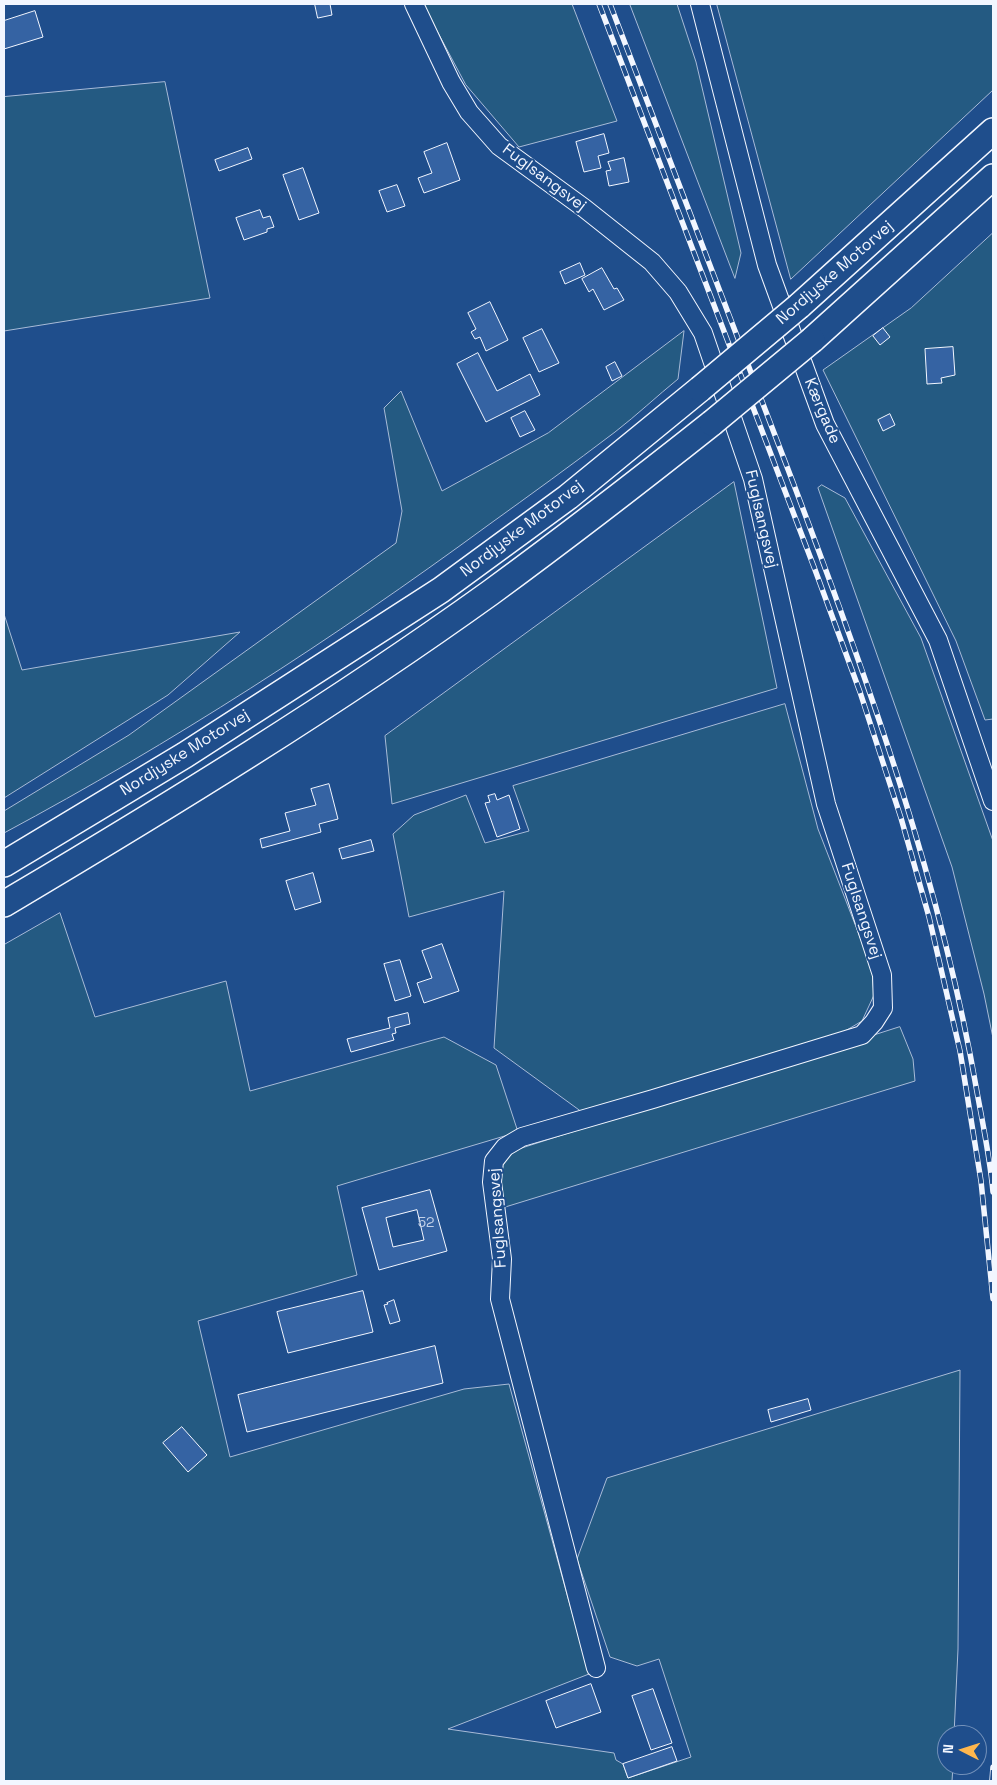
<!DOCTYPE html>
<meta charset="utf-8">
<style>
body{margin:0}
#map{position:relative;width:997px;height:1785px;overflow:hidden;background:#1f4e8c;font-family:"Space Grotesk",sans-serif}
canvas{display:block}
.frame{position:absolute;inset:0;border:5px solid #f2f6ff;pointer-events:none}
.north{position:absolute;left:937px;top:1725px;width:50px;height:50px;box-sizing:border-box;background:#1f4e8c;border:1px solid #7391ba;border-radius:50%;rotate:275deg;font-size:14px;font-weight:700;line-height:20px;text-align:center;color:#f2f6ff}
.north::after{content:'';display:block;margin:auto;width:18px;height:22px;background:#ffb74d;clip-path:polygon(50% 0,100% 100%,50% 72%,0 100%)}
</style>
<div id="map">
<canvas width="997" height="1785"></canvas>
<div class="frame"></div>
<div class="north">N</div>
</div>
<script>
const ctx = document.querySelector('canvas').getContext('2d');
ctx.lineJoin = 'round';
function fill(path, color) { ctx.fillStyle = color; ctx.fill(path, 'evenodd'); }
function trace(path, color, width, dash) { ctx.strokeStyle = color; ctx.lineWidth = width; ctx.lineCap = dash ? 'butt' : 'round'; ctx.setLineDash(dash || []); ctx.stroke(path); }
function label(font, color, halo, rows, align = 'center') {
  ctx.font = font + ' "Space Grotesk",sans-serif'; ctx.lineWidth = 4; ctx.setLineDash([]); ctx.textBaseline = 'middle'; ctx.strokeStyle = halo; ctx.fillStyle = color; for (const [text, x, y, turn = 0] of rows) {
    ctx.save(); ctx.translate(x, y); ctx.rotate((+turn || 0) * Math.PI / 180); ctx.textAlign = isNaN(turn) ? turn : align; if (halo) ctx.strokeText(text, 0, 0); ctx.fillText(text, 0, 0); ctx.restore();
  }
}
const green = new Path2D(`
 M423 4H572L617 121 519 147 466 85Z
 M630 4H677L696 62 741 253 735 278Z
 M717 4H993V90L791 279Z
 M165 82 210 298 4 331V97Z
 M993 233V719L985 720 956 641 823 370 911 308Z
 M684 331 678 379C657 396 637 415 615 432 573 464 530 495 487 526 333 639 172 743 4 833V811L129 735 396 543 402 511 384 408 401 391 442 491 548 433Z
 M734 482 777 688 392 804 385 736Z
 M822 485 845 498 921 638 993 841V1038L984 994 952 867 818 488Z
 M4 614 22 670 240 632 168 695 4 798Z
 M785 704 818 829 872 968 874 995 862 1021 830 1040 586 1115 494 1048 504 891 409 917 393 834 414 815 466 795 485 843 529 831 513 786Z
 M60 913 95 1017 226 981 250 1091 444 1037 496 1065 518 1132 337 1186 357 1275 198 1321 230 1457 464 1389 509 1384 589 1674 448 1729 614 1753 616 1760 623 1764 628 1778 691 1757 659 1659 637 1666 610 1657 577 1559 607 1478 960 1370 958 1649 954 1735H947V1765H953L952 1781H4V945Z
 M900 1027 913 1059 915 1081 502 1208 499 1165 516 1150Z`);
fill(green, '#245a82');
trace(green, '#a8bbd7', 1);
const building = new Path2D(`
 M315 4H330L332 15 318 18Z
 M35 11 43 37 4 49V21Z
 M604 134 609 153 598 156 601 168 584 172 576 142Z
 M447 143 460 180 424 193 418 178 432 173 424 152Z
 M248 148 252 159 219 171 215 160Z
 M624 158 629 182 609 186 606 171 611 170 608 162Z
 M303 168 319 213 299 220 283 175Z
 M397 185 405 206 387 212 379 191Z
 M260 210 263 218 270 216 274 227 267 229V232L244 240 236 218Z
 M580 263 585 275 565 284 560 272Z
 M602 268 614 289 617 288 624 300 604 310 593 289 589 292 582 279Z
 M490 302 508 340 486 351 480 337 475 339 471 332 476 329 468 313Z
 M883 328 890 337 880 345 873 336Z
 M542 329 559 363 539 372 523 338Z
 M953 347 955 375 941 378 942 383 927 384 925 349Z
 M478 353 497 391 530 374 540 395 486 422 457 364Z
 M615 362 622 376 612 381 606 367Z
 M525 411 535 430 520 437 511 418Z
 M890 414 895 425 883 431 878 420Z
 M329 784 338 819 319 824 321 832 262 848 260 839 290 831 285 813 316 805 311 789Z
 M495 794 497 800 509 795 520 829 497 837 485 803 490 802 488 796Z
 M371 840 374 851 342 859 339 849Z
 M313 873 321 902 295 910 286 881Z
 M442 944 459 991 424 1003 417 983 432 978 422 951Z
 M400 960 411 996 395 1001 384 964Z
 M408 1013 410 1024 395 1028 396 1033 392 1034 394 1040 351 1052 347 1039 390 1028 388 1018Z
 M430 1190 447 1251 379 1270 362 1208ZM417 1210 424 1240 393 1247 386 1218Z
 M363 1291 373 1332 288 1353 277 1312Z
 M394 1300 400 1321 390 1324 384 1305 388 1304 387 1303Z
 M435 1346 443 1383 247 1432 238 1395Z
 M808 1399 811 1410 771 1422 768 1410Z
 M182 1427 207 1455 188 1472 163 1443Z
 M591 1684 601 1712 556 1728 546 1701Z
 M653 1689 672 1743 651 1750 632 1696Z
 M672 1747 677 1761 628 1778 623 1764Z`);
fill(building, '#3563a3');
trace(building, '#f2f6ff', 1);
const minor = new Path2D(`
 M414 4 451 82 469 112 499 146 584 208 652 262 678 292 703 333 753 479 826 804 882 975 883 1008 874 1022 862 1035 653 1099 522 1137 505 1147 494 1161 492 1182 502 1259 500 1299 596 1668
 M700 4 767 265 825 424 938 640 993 801`);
const highway = new Path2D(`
 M799 306 993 131
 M812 340 993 177
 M4 864 185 755 441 590 568 497 700 389
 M4 904C169 806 334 705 490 593 565 538 639 481 712 423`);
trace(minor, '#f2f6ff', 20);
trace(highway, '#f2f6ff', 28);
trace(minor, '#1f4e8c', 18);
trace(highway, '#1f4e8c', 25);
const rail = new Path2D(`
 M599 4 814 567 860 692 901 818 929 917 960 1051 981 1181 993 1299
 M610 4C671 164 733 325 794 485 869 683 941 883 977 1092 983 1125 990 1158 993 1192
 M992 1781 993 1767`);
trace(rail, '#f2f6ff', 5.5);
trace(rail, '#1f4e8c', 4, [11]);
const highwayBridge = new Path2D(`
 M700 389 799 306
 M712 423 812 340`);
trace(highwayBridge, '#f2f6ff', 28, []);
trace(highwayBridge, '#1f4e8c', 25);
label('14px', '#c3d1e8', null, [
 ["52",426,1223]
]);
label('16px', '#f2f6ff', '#1f4e8c', [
 ["Fuglsangsvej",544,178,37],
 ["Nordjyske Motorvej",835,273,-41],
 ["Kærgade",822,411,67],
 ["Fuglsangsvej",761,519,77],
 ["Nordjyske Motorvej",522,529,-37],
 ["Nordjyske Motorvej",185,753,-32],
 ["Fuglsangsvej",861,911,72],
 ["Fuglsangsvej",498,1218,-94]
]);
</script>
